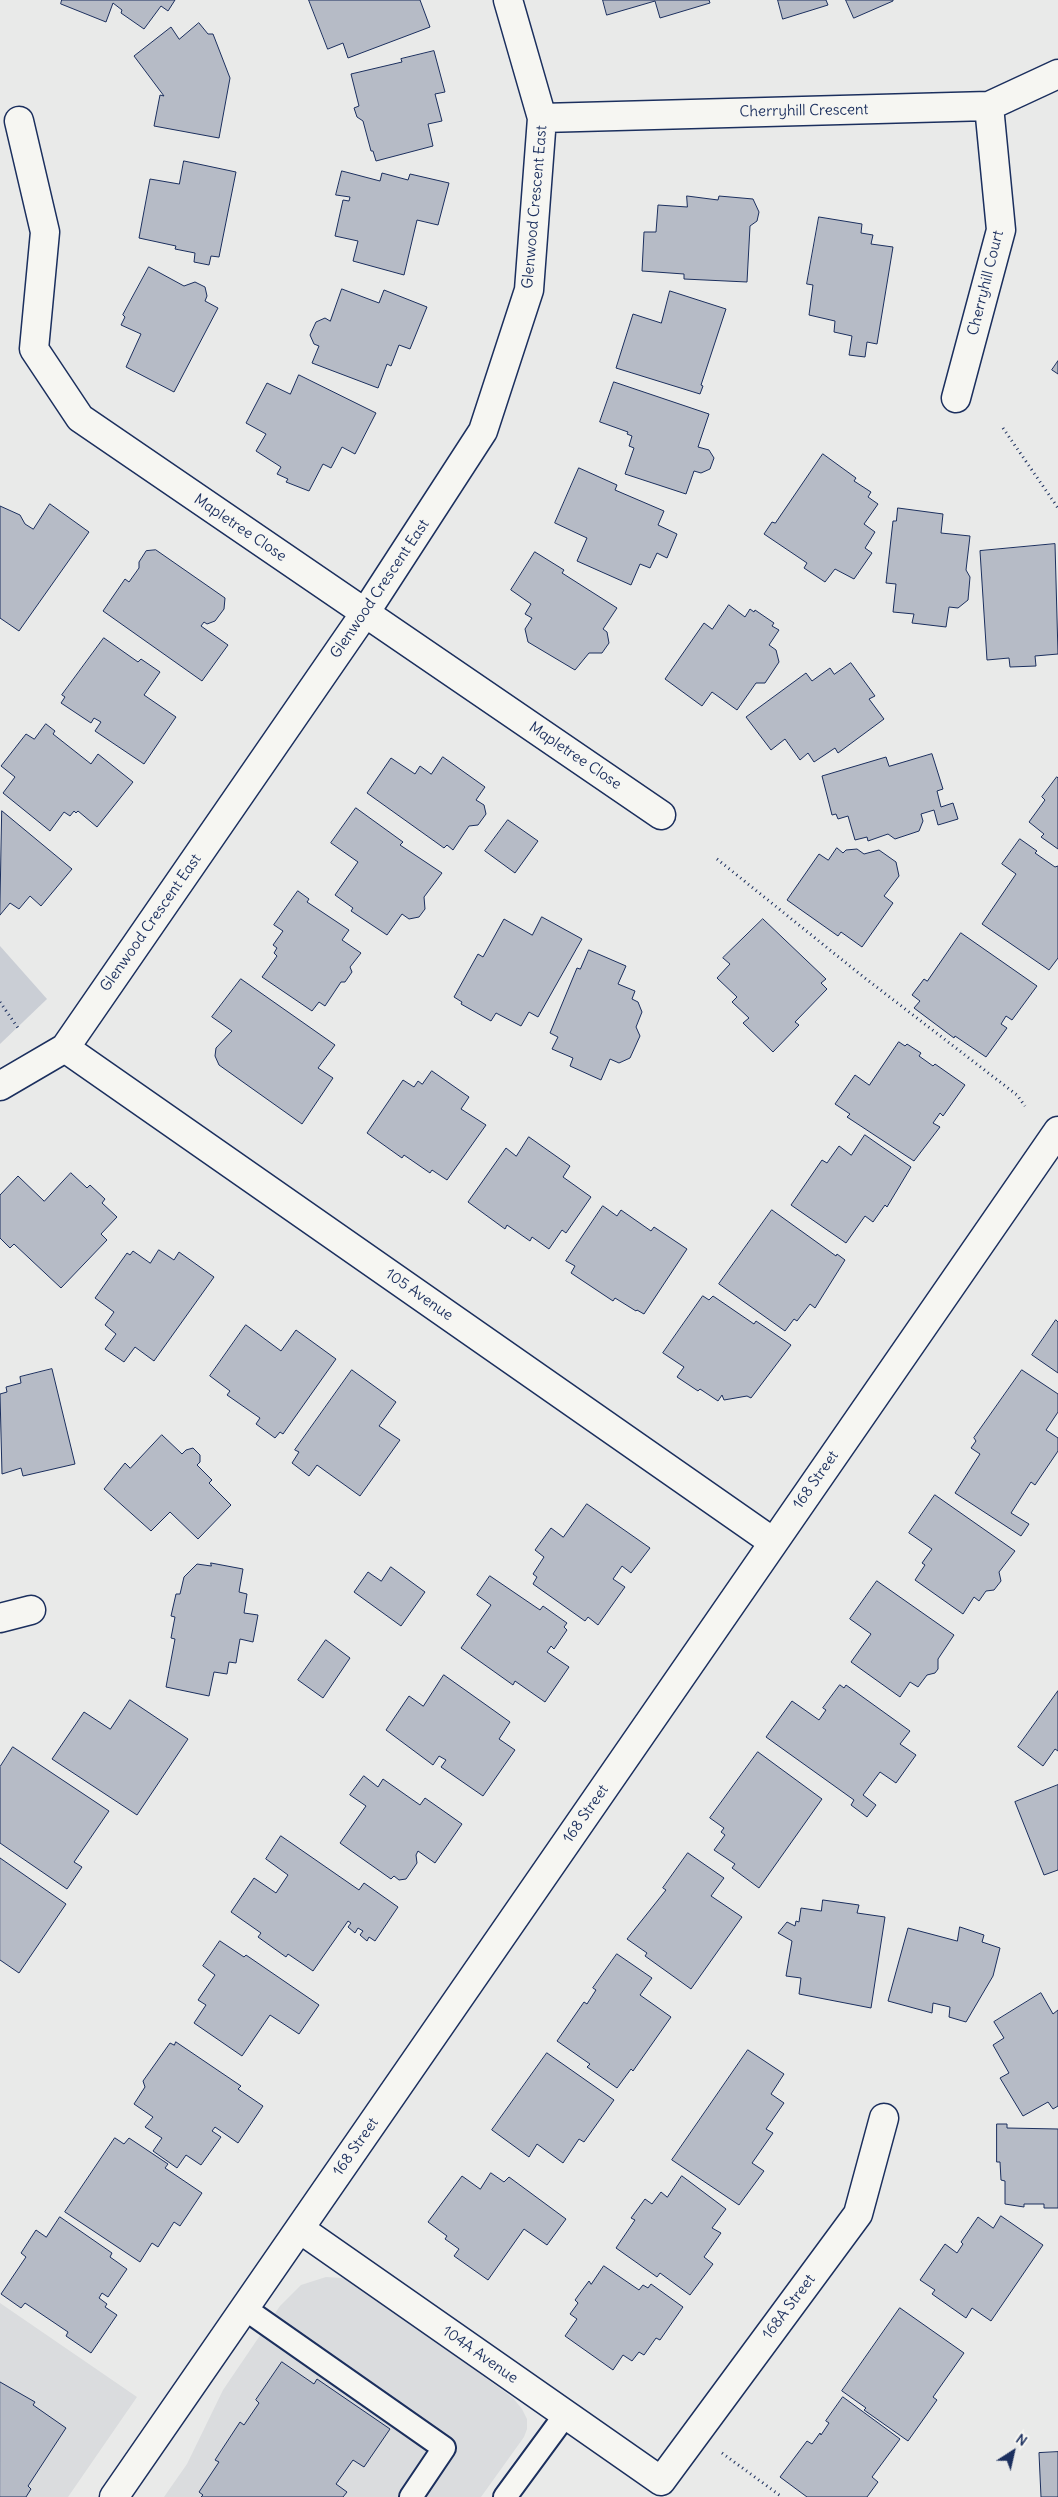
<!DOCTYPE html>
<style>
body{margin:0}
#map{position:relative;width:1058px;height:2497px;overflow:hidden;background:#e9eae9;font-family:Delius,sans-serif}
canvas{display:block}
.north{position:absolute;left:988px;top:2427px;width:50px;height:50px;-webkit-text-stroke:4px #f6f6f2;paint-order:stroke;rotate:35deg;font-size:14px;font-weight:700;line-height:20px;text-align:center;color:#1b2f5e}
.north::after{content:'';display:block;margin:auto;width:18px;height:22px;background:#1b2f5e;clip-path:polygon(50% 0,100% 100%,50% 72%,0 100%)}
</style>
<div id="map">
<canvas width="1058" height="2497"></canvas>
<div class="north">N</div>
</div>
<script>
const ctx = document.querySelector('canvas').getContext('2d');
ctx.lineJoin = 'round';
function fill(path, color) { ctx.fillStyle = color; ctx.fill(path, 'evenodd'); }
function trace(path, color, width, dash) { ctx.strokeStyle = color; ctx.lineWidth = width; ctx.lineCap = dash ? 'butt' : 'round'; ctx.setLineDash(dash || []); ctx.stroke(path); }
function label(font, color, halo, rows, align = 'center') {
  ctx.font = font + ' Delius,sans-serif'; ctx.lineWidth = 4.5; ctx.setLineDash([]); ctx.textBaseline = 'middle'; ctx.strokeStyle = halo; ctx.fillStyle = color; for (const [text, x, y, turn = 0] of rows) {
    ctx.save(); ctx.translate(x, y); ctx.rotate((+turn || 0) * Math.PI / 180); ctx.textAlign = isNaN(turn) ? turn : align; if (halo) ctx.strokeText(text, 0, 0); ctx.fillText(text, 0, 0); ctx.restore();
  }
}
fill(new Path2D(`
 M326 2277 342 2278 357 2284 513 2398 522 2409 527 2419V2429L524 2437 481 2497H164L187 2464 223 2390 280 2306 301 2285Z
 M0 2303 137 2397 68 2497H0Z`), '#dadcde');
fill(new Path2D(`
 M0 946 47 999 0 1044Z`), '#caced5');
const building = new Path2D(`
 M62 0H175L168 11 161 6 144 29 121 13 122 10 113 3 106 22 61 4Z
 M309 0H420L430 27 348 58 343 43 328 49Z
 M603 0H709L710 3 660 18 655 1 607 15Z
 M778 0H826L828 5 783 19Z
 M846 0H893V1L854 18Z
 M199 23 208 34H213L230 78 219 138 154 126 160 95 164 96 134 56 171 27 179 39Z
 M434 51 445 92 435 94 442 121 428 124 433 146 376 161 373 151H371L363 121 357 117 354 108 359 106 351 74 402 62 401 59Z
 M184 161 236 172 219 257 211 256 209 265 194 262 195 253 175 249 176 246 139 238 150 179 179 184Z
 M342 171 380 181 382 173 408 180 410 174 449 183 438 225 417 220 404 275 353 261 358 241 335 236 343 200 349 201 350 197 336 195Z
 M687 196 718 200 719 196 753 199 759 212 757 221 750 226 747 282 684 279V274L642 271 644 232H656L658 205 687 207Z
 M819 217 862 224 861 233 873 235 871 244 893 247 877 344 867 342 865 357 849 355 852 336 834 332 835 321 809 315 813 285 807 284Z
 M149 267 184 286 195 282 205 287 207 296 205 301 218 308 174 392 126 367 141 334 121 325 125 317 123 315Z
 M342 289 379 303 384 290 427 307 410 349 399 345 391 366 387 364 378 388 312 363 319 346 314 344 310 335 316 322 325 318 330 321Z
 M670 291 726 309 701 385 703 386 700 394 616 368 633 314 661 323Z
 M1058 361V374L1052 370Z
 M299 375 376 413 355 454 342 447 331 468 323 464 309 491 286 482 288 479 277 474 281 467 256 451 266 434 246 423 267 383 290 394Z
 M614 382 709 414 698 447 709 450 714 458 710 469 701 473 694 471 686 494 625 474 634 448 629 446 632 436 627 434 628 432 600 422Z
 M823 454 856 478 854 481 871 492 868 497 878 504 864 524 875 532 865 548 872 553 854 579 835 569 825 582 804 568 807 563 764 534 772 522 775 523Z
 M579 468 617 485 615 490 664 511 658 525 677 534 667 558 657 553 650 568 640 564 631 585 577 561 587 538 555 523Z
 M50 504 89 532 19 631 0 618V506L20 515 25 524 33 529Z
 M898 508 943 514 941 533 970 536 966 570 970 577 968 600 958 608 949 607 946 627 912 623 914 614 893 612 896 584 886 583 893 521H896Z
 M1055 544 1058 654 1035 656 1036 666 1010 667 1009 658 987 660 980 551Z
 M156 550 225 598 224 609 215 621 207 624 204 622 201 626 228 645 202 681 103 611 125 579 129 582 139 568V562L146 551Z
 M535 552 564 570 562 573 617 608 603 629 607 632 609 643 602 653H589L575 670 528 642 525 629 532 618 525 614 531 604 511 590Z
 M729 605 745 617 750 609 754 612 755 610 774 623 772 626 779 630 769 645 776 650 779 662 765 683H756L737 710 712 692 702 706 665 679 704 623 712 629Z
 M104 638 138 662 141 659 160 672 144 695 176 717 144 764 95 731 101 722 94 718 91 723 61 703 65 697 62 695Z
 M851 663 875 696 869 699 884 719 838 753 835 748 814 762 808 753 800 760 785 739 771 750 746 717 806 673 812 681 830 668 834 674Z
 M46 724 55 731 53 734 91 764 98 754 133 782 97 827 78 811 76 813 74 811 70 816 64 812 50 831 3 793 15 777 1 766 26 734 34 739Z
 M932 754 943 789 937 791 941 807 953 803 958 819 938 825 934 810 921 814 923 821 919 831 895 839 888 834 868 841 867 837 855 840 848 816 838 819 836 814 832 815 822 776 886 757 889 766Z
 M443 757 485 787 476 800 484 805 486 814 478 825 469 826 453 850 447 845 444 848 367 793 391 758 415 774 420 766 431 774Z
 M1057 777 1058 778V849L1041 837 1044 834 1029 822 1045 800 1042 797Z
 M356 808 403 842 400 845 442 873 424 897 425 909 419 917 409 919 402 914 387 935 351 911 353 908 335 895 358 862 331 843Z
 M2 811 72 869 41 906 30 896 19 909 10 903 0 915Z
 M508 820 538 841 515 873 485 851Z
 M1020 839 1037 851 1035 853 1055 867 1058 866V958L1049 970 982 924 1016 874 1002 864Z
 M837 848 843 853 846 850 857 849 864 854 879 850 896 862 899 876 884 896 893 903 862 947 841 932 838 936 787 900 819 854 828 860Z
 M298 891 309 899 307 902 349 930 342 940 361 953 350 967 352 972 345 982H341L325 1006 319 1002 312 1011 262 977 277 956 274 953 277 948 273 945 283 931 274 925Z
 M542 917 582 939 538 1017 529 1012 521 1026 496 1013 491 1021 461 1004 462 1002 454 997 478 954 483 957 504 919 532 935Z
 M763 919 826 979 821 983 827 989 795 1022 799 1025 773 1052 743 1023 749 1018 732 1002 737 997 717 978 730 964 723 958Z
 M961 933 1037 986 1012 1020 1006 1016 1001 1024 1007 1028 986 1057 955 1036 954 1038 914 1008 920 1001 912 995 924 979 927 981Z
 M589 950 626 966 618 984 635 991 632 999 638 1002 642 1012 636 1027 640 1036 630 1058 619 1063 610 1059 601 1080 570 1066 573 1058 552 1049 558 1037 550 1033 577 968 580 969Z
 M241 979 335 1045 318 1068 333 1078 302 1124 219 1065 215 1056 216 1048 232 1031 212 1017Z
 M899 1042 905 1046 907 1044 921 1053 919 1056 933 1066 935 1064 965 1085 943 1116 940 1113 933 1123 940 1127 914 1161 847 1117 850 1114 835 1104 855 1075 869 1085Z
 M432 1071 469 1097 461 1109 486 1125 447 1180 432 1170 430 1173 404 1155 402 1158 367 1133 403 1080 414 1087 418 1081 422 1084Z
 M865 1135 911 1167 887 1207 885 1205 873 1222 865 1216 846 1243 791 1205 822 1160 827 1163 839 1146 851 1155Z
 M529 1137 570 1166 563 1177 591 1197 566 1233 562 1230 549 1249 532 1237 530 1241 507 1225 505 1229 468 1202 506 1148 516 1156Z
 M71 1173 87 1188 90 1185 105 1199 102 1203 117 1217 101 1234 107 1240 61 1288 14 1244 10 1248 0 1238V1195L18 1176 44 1201Z
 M603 1206 617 1216 621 1210 651 1231 654 1227 687 1249 644 1314 637 1310 636 1311 615 1298 613 1301 571 1273 575 1266 566 1261Z
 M772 1210 836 1256 837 1254 845 1260 815 1308 810 1304 797 1321 794 1319 785 1331 719 1284Z
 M159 1250 174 1260 179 1252 214 1277 154 1361 135 1347 124 1362 105 1349 116 1334 105 1325 114 1312 95 1298 127 1253 130 1255 133 1251 150 1263Z
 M703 1296 709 1300 713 1296 754 1324 756 1321 791 1345 751 1398 747 1396 724 1400 722 1395 718 1401 700 1389 698 1391 677 1377 684 1367 663 1353Z
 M1056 1320 1058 1322V1373L1032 1355Z
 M246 1325 281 1351 296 1330 336 1359 283 1434 280 1432 275 1438 256 1424 260 1418 227 1395 230 1391 210 1376Z
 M52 1369 75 1464 23 1476 21 1468 2 1474 0 1394 7 1392 6 1387 21 1383 20 1377Z
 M352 1370 396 1402 379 1426 400 1440 360 1496 317 1465 309 1476 292 1463 299 1452 295 1450Z
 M1022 1370 1058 1394V1412L1046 1430 1058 1438V1451L1035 1485 1031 1482 1011 1513 1029 1524 1021 1536 955 1493 980 1454 971 1448 976 1441 974 1438Z
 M162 1435 182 1454 186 1450 193 1448 200 1455V1462L197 1465 212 1480 209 1483 231 1505 198 1539 170 1512 151 1531 104 1489 125 1463 130 1468Z
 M935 1495 1015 1551 999 1572 1001 1581 994 1590 986 1591 979 1601 974 1597 963 1614 915 1580 925 1565 922 1563 932 1549 909 1533Z
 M587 1504 650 1548 631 1573 622 1566 613 1579 625 1587 598 1625 588 1617 585 1621 533 1584 537 1577 533 1574 544 1557 535 1550 551 1528 563 1537Z
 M211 1563 243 1569 239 1592 247 1594 244 1613 258 1615 253 1642 240 1639 236 1663 229 1662 227 1674 214 1672 209 1696 166 1687 175 1639 171 1638 175 1617 171 1616 176 1594H180L184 1577 197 1564 211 1566Z
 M391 1567 425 1592 401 1626 354 1592 368 1572 381 1581Z
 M490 1576 540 1610 543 1606 567 1623 564 1627 567 1630 554 1649 551 1646 547 1652 569 1667 545 1702 515 1681 513 1685 461 1648 491 1605 477 1595Z
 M877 1581 954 1635 938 1659V1669L935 1673 927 1675 918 1687 910 1682 900 1697 851 1662 871 1634 850 1619Z
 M326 1640 350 1658 323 1698 298 1680Z
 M444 1675 510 1722 499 1739 515 1750 483 1796 441 1767 446 1760 439 1756 433 1765 386 1730 409 1696 423 1706Z
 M840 1685 844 1688 846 1685 910 1731 900 1744 916 1755 896 1783 880 1772 863 1795 876 1805 867 1817 851 1805 854 1800 766 1737 792 1701 819 1720 826 1710 823 1708Z
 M1058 1691V1751L1055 1749 1043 1766 1018 1747Z
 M130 1700 188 1739 137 1815 52 1759 84 1712 110 1729Z
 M13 1747 109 1811 74 1862 82 1867 67 1889 0 1843V1767Z
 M758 1752 822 1799 759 1888 732 1868 735 1864 714 1850 725 1835 721 1832 724 1828 710 1818Z
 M364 1776 378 1787 383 1779 420 1805 425 1798 462 1824 435 1863 418 1851 416 1855 417 1863 406 1879 399 1880 394 1876 391 1879 340 1843 366 1806 350 1795Z
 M1058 1785V1870L1044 1875 1015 1802Z
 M281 1836 359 1890 364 1883 398 1907 375 1941 369 1937 367 1941 360 1935 363 1931 358 1928 355 1933 348 1927 351 1923 348 1921 313 1971 288 1954 286 1957 258 1937 261 1933 231 1912 254 1878 276 1893 288 1875 266 1859Z
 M688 1853 724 1878 711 1896 742 1917 691 1989 645 1956 647 1953 627 1939 666 1890 663 1888Z
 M0 1858 66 1904 19 1973 0 1960Z
 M823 1900 859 1905 857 1913 885 1917 871 2008 799 1994 801 1978 786 1976 792 1941 778 1933 787 1922 795 1926 796 1921 799 1922 801 1908 821 1911Z
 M960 1927 984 1935 982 1942 1000 1948 993 1976 966 2022 949 2017 950 2007 933 2003 932 2013 888 2001 908 1928 957 1941Z
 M220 1941 244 1957 246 1955 319 2005 299 2034 270 2015 242 2056 194 2023 206 2005 198 2000 215 1975 203 1966Z
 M617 1954 652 1978 640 1995 671 2017 633 2071 631 2069 617 2088 587 2067 590 2064 557 2041 584 2002 587 2004 596 1990 593 1988Z
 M1041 1993 1053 2014 1058 2010V2106L1053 2109 1048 2102 1023 2116 1000 2078 1009 2073 993 2045 1004 2038 994 2022Z
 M176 2042 241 2086 238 2089 263 2106 238 2143 215 2127 212 2131 221 2137 201 2165 186 2155 177 2168 153 2151 162 2138 145 2127 153 2117 134 2104 145 2087 143 2081 170 2043 174 2045Z
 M748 2050 784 2074 771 2094 784 2103 766 2129 773 2133 752 2163 764 2171 739 2205 672 2160Z
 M547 2053 614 2100 584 2142 579 2139 563 2163 537 2144 529 2157 492 2130Z
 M997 2124H1007V2128L1058 2129V2208H1044V2204H1024V2207L1005 2204V2181L1001 2180 1000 2162H997Z
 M115 2138 124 2144 129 2138 168 2164 165 2168 202 2193 180 2226 174 2222 158 2247 152 2243 140 2262 65 2212Z
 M491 2173 504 2182 509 2177 566 2219 547 2245 524 2229 488 2280 454 2256 459 2249 445 2239 447 2236 428 2222 462 2176 480 2189Z
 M682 2176 726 2209 712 2228 721 2233 704 2257 713 2264 690 2295 660 2273 657 2277 616 2248 635 2220 631 2218 645 2199 652 2204 661 2192 667 2197Z
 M1001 2216 1043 2245 991 2321 972 2308 966 2318 932 2294 935 2290 920 2280 945 2244 957 2253 963 2244 961 2242 978 2217 993 2228Z
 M60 2217 112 2253 110 2257 127 2269 108 2297 102 2293 99 2298 107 2304 105 2307 117 2315 91 2353 66 2336 68 2332 25 2303 21 2308 1 2294 26 2257 21 2253 36 2230 46 2237Z
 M604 2266 639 2290 643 2285 648 2288 651 2284 683 2307 660 2340 656 2338 644 2355 639 2352 632 2361 623 2355 613 2370 565 2336 577 2319 570 2314 578 2303 575 2300 589 2281 591 2284Z
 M900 2308 964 2353 933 2397 937 2400 908 2441 864 2410 866 2408 842 2391Z
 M282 2362 314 2384 317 2379 390 2429 364 2467 353 2460 336 2484 347 2492 343 2497H201L203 2495 199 2492 219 2462 215 2460 240 2422 244 2425 259 2403 256 2400Z
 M0 2382 35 2402 33 2405 66 2428 28 2486 31 2489 26 2497H0Z
 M843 2397 900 2439 872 2477 878 2482 867 2497H807L780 2477 807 2441 812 2444 820 2433 821 2435 829 2423 826 2421Z
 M1058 2452V2497H1041L1039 2453Z`);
fill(building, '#b6bbc6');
trace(building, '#1b2f5e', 1);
const service = new Path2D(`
 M244 2308 444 2448 411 2497
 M505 2497 566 2414`);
const minor = new Path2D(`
 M542 118 989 106 1058 74
 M19 121 45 232 34 349 80 418 661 815
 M956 398 1001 230 989 106
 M65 1048 773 1542
 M0 1086 65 1048 365 613 483 431 529 290 542 118 508 0
 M0 1618 31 1610
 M300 2229 661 2481 858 2214 884 2118`);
const tertiary = new Path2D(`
 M114 2497 1058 1131`);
trace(service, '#1b2f5e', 26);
trace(minor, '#1b2f5e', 31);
trace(tertiary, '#1b2f5e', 31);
trace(new Path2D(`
 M1003 428 1058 508
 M717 859 861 975 1017 1095 1025 1106
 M0 1002 18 1028
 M722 2453 782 2497`), '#1b2f5e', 3, [1, 4]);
trace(service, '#f6f6f2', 22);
trace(minor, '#f6f6f2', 28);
trace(tertiary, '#f6f6f2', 28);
label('15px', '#1b2f5e', '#f6f6f2', [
 ["Cherryhill Crescent",804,111,-1],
 ["Glenwood Crescent East",535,207,-85],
 ["Cherryhill Court",986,283,-76],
 ["Mapletree Close",240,528,34],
 ["Glenwood Crescent East",380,589,-56],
 ["Mapletree Close",575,756,34],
 ["Glenwood Crescent East",151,923,-55],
 ["105 Avenue",419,1295,35],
 ["168 Street",816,1480,-55],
 ["168 Street",586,1814,-55],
 ["168 Street",356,2147,-55],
 ["168A Street",789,2307,-53],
 ["104A Avenue",480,2355,35]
]);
</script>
